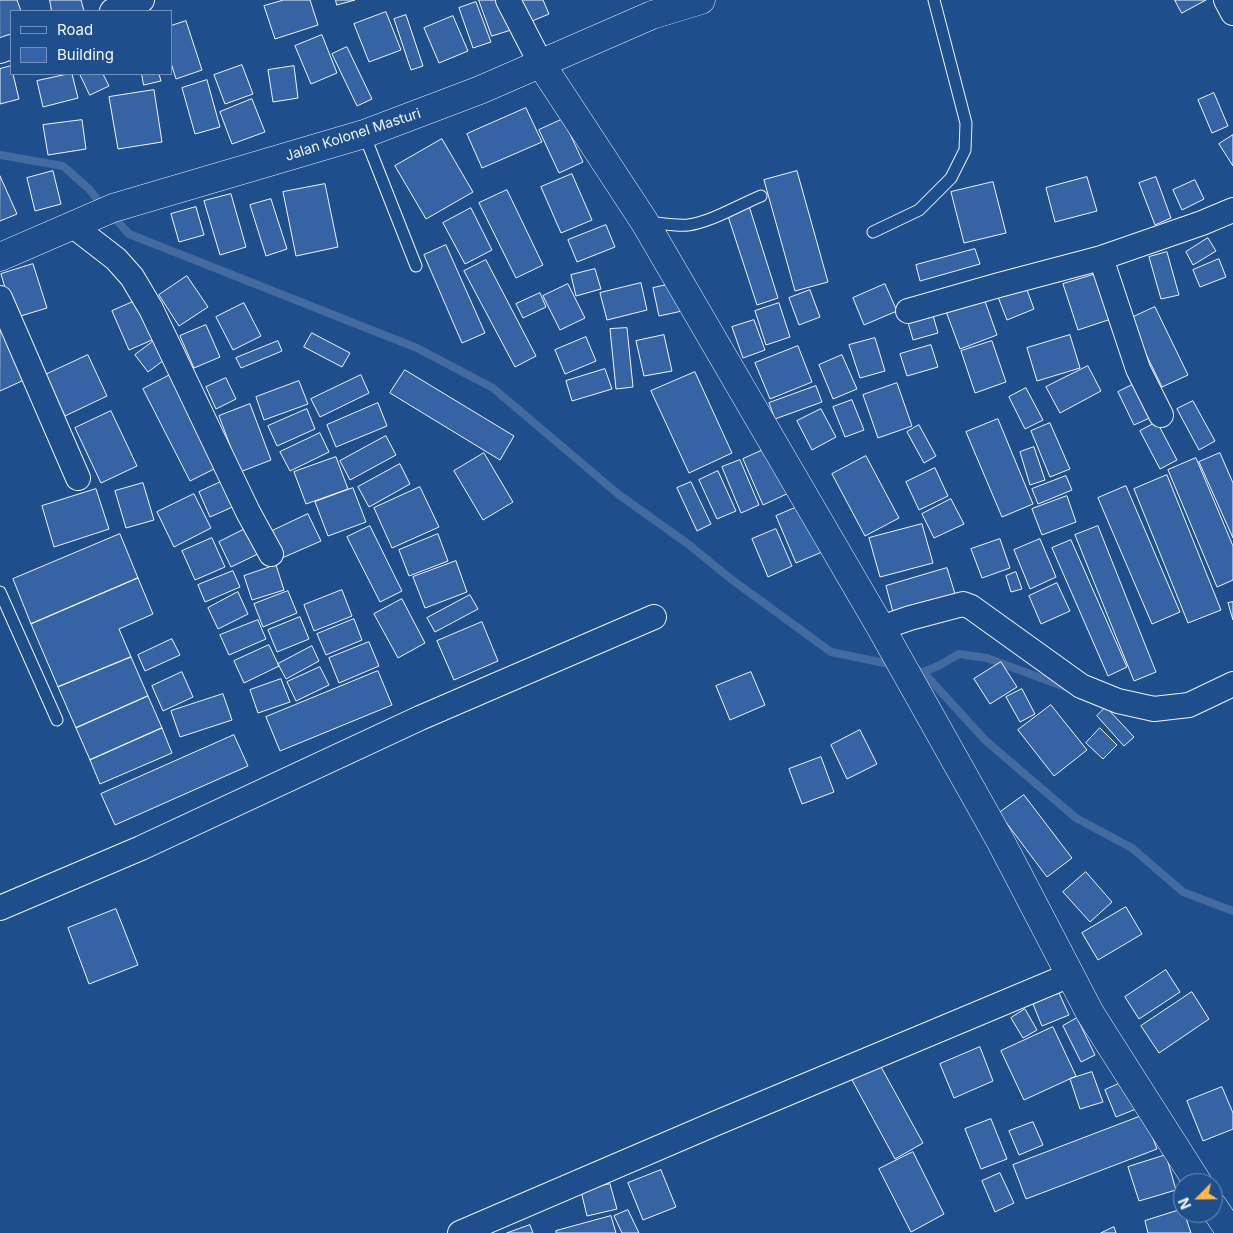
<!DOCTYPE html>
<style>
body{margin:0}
#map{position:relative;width:1233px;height:1233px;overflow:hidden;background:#1f4e8c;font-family:Inter,sans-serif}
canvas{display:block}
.legend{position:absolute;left:10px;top:10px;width:162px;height:65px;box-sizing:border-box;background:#1f4e8c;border:1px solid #7391ba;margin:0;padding:6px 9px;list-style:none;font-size:15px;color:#f2f6ff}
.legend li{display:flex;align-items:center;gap:10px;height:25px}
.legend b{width:25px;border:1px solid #7391ba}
.north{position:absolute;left:1173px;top:1173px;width:50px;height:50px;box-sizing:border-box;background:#1f4e8c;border:1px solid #7391ba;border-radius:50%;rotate:247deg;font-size:14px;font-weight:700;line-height:20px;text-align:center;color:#f2f6ff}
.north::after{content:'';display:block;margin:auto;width:18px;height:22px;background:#ffb74d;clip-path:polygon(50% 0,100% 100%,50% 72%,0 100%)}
</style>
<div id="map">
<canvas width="1233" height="1233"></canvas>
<ul class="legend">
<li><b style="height:6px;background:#1f4e8c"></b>Road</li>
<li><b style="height:14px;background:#3563a3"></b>Building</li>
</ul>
<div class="north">N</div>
</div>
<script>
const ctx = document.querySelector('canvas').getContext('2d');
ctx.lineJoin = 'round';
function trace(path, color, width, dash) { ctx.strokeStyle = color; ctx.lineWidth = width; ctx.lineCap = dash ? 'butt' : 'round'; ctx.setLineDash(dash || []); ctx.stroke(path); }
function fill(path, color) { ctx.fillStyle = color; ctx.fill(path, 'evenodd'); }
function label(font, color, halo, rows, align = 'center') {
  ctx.font = font + ' Inter,sans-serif'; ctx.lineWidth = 4; ctx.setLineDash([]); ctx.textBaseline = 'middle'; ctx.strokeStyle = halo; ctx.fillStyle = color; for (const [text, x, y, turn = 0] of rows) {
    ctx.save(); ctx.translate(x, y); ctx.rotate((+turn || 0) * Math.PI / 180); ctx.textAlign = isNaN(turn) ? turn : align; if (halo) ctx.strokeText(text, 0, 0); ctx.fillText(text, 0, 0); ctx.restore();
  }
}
trace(new Path2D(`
 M0 155 63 166 89 189 103 206
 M111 214 129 234 417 348 493 388 618 494 688 544 731 579 831 652 894 665
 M912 669 923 672 985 740 1076 818 1132 848 1183 892 1233 911
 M923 672 938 666 959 654 987 658 1068 688`), '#446ba0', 8);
const building = new Path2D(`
 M0 0H17L21 11H11V36L0 41Z
 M50 0H81L84 11H52Z
 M284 0H310L318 25 275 39 264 6Z
 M336 0H355L337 5Z
 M479 0H501L511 30 492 36Z
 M515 0H543L549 14 525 24Z
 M1175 0H1206L1182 13Z
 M476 2 491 42 473 48 459 8Z
 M386 12 401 50 369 62 354 24Z
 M406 15 423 66 411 70 394 19Z
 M453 16 468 51 439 63 424 28Z
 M186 21 202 70 176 79 171 63V26Z
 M322 35 337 73 311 84 295 46Z
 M347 47 372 99 357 106 332 54Z
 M242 65 253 94 225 104 214 75Z
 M11 66V74H13L19 99 0 104V69Z
 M294 66 298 98 273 102 268 70Z
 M68 74H72L78 98 43 107 37 81Z
 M80 74H103L109 86 90 95Z
 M142 74H159L161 81 144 85Z
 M207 80 220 127 195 134 182 88Z
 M154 90 162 142 118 149 109 97Z
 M1214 93 1228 126 1212 133 1198 100Z
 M252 99 265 132 232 144 220 112Z
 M526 108 542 142 482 168 467 134Z
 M563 119 583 162 559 173 539 130Z
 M82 120 86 149 48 155 43 125Z
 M1233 135V166L1219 144Z
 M442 139 473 192 426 219 395 166Z
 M53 171 61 204 35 211 27 178Z
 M797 171 828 282 795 291 764 180Z
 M572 174 592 220 561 233 541 187Z
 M0 176 17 214 0 221Z
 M1087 177 1097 211 1055 222 1046 188Z
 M1156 177 1171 218 1155 225 1139 183Z
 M1195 180 1204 199 1182 210 1173 190Z
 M993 182 1006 233 964 243 951 192Z
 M325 184 338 247 296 256 283 192Z
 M507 190 543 265 516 278 479 203Z
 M231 194 246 247 220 255 204 201Z
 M271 199 287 249 266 256 250 205Z
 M749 206 778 298 757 305 727 213Z
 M196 207 204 235 179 242 171 214Z
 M471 208 492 250 465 264 443 223Z
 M606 225 615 247 577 262 568 240Z
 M1208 238 1216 251 1193 265 1186 252Z
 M446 245 485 333 462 343 424 255Z
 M975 249 980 264 920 281 916 265Z
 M1167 252 1179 295 1161 299 1149 257Z
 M1219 259 1226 277 1200 287 1193 270Z
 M486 260 536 356 515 367 464 271Z
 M33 264 47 308 14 318 1 274Z
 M595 269 601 289 576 296 571 275Z
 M1096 274 1111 319 1078 330 1063 284Z
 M187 276 208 307 179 326 159 295Z
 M641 283 647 310 607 320 600 293Z
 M676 283 682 311 659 316 653 288Z
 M568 284 585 318 560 330 543 296Z
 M885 284 897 311 864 325 853 298Z
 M1026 287 1034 309 1007 320 998 297Z
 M810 290 820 317 799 325 789 298Z
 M540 293 546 307 523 318 516 304Z
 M982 293 997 335 960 349 944 306Z
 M142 298 159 337 129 350 112 311Z
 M244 303 261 336 233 350 216 317Z
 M779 303 790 337 766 345 755 311Z
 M1155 307 1188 375 1162 387 1129 319Z
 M932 312 938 333 913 340 907 319Z
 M754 320 765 350 743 358 732 327Z
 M0 324 24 380 0 391Z
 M206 325 220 357 194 368 180 336Z
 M627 328 633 387 616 389 610 329Z
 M312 333 350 353 342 367 304 347Z
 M664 335 672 371 644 376 636 341Z
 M1070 335 1080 368 1037 381 1027 348Z
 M586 337 596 361 565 374 555 350Z
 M875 338 885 371 860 378 849 345Z
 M155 340 168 357 148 372 135 355Z
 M278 341 282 351 241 368 236 358Z
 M992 341 1006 382 975 393 961 351Z
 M931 345 938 367 907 376 900 354Z
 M798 346 812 382 770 399 755 363Z
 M88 355 107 396 65 416 45 375Z
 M842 355 857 389 833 399 819 365Z
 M1088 366 1101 391 1060 413 1046 387Z
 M605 369 612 389 572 401 566 381Z
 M405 370 514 436 500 460 390 393Z
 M695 372 732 453 689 473 651 391Z
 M172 374 218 467 190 481 143 389Z
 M361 375 369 393 320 417 311 399Z
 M226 378 236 399 216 409 206 387Z
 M299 381 308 404 264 420 256 397Z
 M1138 382 1154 416 1134 425 1118 392Z
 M897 383 912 426 878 438 863 395Z
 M816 386 822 402 775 419 769 403Z
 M1026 388 1043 420 1025 429 1009 397Z
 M852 400 864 430 845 437 833 407Z
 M1193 401 1215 441 1199 450 1177 409Z
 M378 403 387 426 336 447 327 425Z
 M250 404 271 460 240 472 219 416Z
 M307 409 315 429 277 446 268 426Z
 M821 409 836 437 812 450 797 421Z
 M111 411 137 466 101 483 75 428Z
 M998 419 1033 504 1002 517 966 432Z
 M1157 422 1177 460 1160 469 1140 431Z
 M1050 423 1070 469 1050 477 1031 431Z
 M919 425 936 456 924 463 907 432Z
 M320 433 329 452 290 471 280 452Z
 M386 436 396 455 350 480 340 461Z
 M772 446 791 492 763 505 743 459Z
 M1034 447 1045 480 1030 485 1020 452Z
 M484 453 513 502 483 520 454 471Z
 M1220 453 1233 483V538L1199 462Z
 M866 456 899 518 865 536 832 474Z
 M336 457 348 489 306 504 294 472Z
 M1196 458 1233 546V580L1217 587 1168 470Z
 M740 460 759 505 741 513 722 467Z
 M400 464 410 484 369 507 358 487Z
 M935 468 948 496 919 510 906 482Z
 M718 471 736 511 717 519 699 480Z
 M1167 475 1221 610 1188 623 1134 489Z
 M1066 476 1072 490 1038 504 1032 489Z
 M225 480 237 505 210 517 199 492Z
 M691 482 711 524 697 531 677 488Z
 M143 483 154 520 126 528 115 491Z
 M1126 486 1180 612 1152 624 1098 498Z
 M420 487 439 527 392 548 374 508Z
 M353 488 366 522 328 536 315 502Z
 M96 489 109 529 54 547 42 506Z
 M194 494 211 528 174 547 157 512Z
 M1067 496 1076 522 1042 535 1032 509Z
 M951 499 964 524 934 538 922 514Z
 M802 505 822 552 796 563 776 516Z
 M308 514 321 541 282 558 270 532Z
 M922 524 933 563 880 577 869 538Z
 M253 525 266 550 231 567 219 542Z
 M370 526 402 591 380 602 347 537Z
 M1098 526 1156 672 1134 681 1075 535Z
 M776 529 792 566 768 577 752 539Z
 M120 534 138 578 31 624 13 579Z
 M438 534 448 561 409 576 399 550Z
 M212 538 225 567 195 580 182 551Z
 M1000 539 1010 568 982 578 971 549Z
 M1040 539 1056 577 1030 589 1014 550Z
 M1071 540 1127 667 1108 676 1052 548Z
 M456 561 467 592 425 608 413 577Z
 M276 565 284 590 252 600 244 576Z
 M947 568 956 597 894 616 886 586Z
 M233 571 240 587 205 602 198 585Z
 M1016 572 1022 589 1011 592 1006 576Z
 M138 578 153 614 119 629 131 657 58 687 31 624Z
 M1057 583 1070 611 1041 624 1029 596Z
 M342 590 352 616 314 631 304 605Z
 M288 591 297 613 263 627 254 604Z
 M238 592 248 614 218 629 208 608Z
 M470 595 478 609 435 632 427 618Z
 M402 599 425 643 398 658 374 614Z
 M1233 602V620L1228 603Z
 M300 617 309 639 277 652 268 630Z
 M354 619 362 640 326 655 317 634Z
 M258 620 266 639 229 655 220 635Z
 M482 622 498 661 454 680 437 641Z
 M172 639 180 655 145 671 138 655Z
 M369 642 379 666 339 683 329 658Z
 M269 645 279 666 244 683 234 661Z
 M312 646 319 661 286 679 278 664Z
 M131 657 148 696 76 728 58 687Z
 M1001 662 1017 687 990 704 974 679Z
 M320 667 329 685 296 701 287 682Z
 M378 671 392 705 280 751 266 717Z
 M182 672 193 697 163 711 152 686Z
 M751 672 765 705 730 720 716 686Z
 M281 679 290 702 258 713 250 690Z
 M1022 689 1035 714 1020 722 1006 697Z
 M223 694 232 720 180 737 171 711Z
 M148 696 162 728 90 760 76 728Z
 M1051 705 1087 750 1054 776 1018 730Z
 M1106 707 1134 737 1124 746 1097 716Z
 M162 728 172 753 100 784 90 760Z
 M1100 728 1117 745 1103 759 1086 743Z
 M860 730 877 764 847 779 831 745Z
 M234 735 248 766 115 825 101 794Z
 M821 757 834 792 802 804 789 769Z
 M1024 795 1072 858 1047 877 999 813Z
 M1086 872 1112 902 1090 922 1063 892Z
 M1126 907 1142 934 1098 960 1082 933Z
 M116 909 138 965 89 984 68 928Z
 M1166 970 1180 992 1139 1019 1125 997Z
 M1192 992 1209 1019 1159 1053 1141 1026Z
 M1059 993 1069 1015 1042 1026 1033 1004Z
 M1025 1009 1037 1030 1023 1038 1011 1018Z
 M1077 1018 1095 1055 1081 1062 1063 1026Z
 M1053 1027 1076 1076 1024 1100 1001 1051Z
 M980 1047 993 1081 954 1098 940 1064Z
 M880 1065 923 1143 895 1159 852 1080Z
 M1092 1072 1103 1102 1080 1109 1070 1079Z
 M1125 1081 1136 1109 1116 1117 1105 1090Z
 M1222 1087 1233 1113V1129L1203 1141 1187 1101Z
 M1144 1115 1157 1149 1026 1199 1013 1165Z
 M991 1119 1007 1159 981 1169 965 1129Z
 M1033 1122 1043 1145 1019 1155 1009 1131Z
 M913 1152 944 1214 911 1232 879 1169Z
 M1166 1155 1176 1190 1139 1201 1128 1167Z
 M661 1170 676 1207 643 1220 628 1183Z
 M1000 1173 1014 1203 995 1212 982 1181Z
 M610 1184 617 1209 587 1216 581 1191Z
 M1183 1209 1191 1233H1148L1145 1221Z
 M628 1210 639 1233H622L614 1216Z
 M611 1216 616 1233H556V1231Z
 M530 1225 533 1233H507Z
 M1114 1227 1116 1233H1101Z`);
fill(building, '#3563a3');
trace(building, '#f2f6ff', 1);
const service = new Path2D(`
 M364 134 416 266
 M646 222C660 223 674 226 688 225 711 222 739 205 761 196
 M873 232 919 210 951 178 965 150 966 123 934 0
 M0 592 57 720`);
const minor = new Path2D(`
 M508 0 541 64
 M1226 0 1233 13
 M112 11 142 0
 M0 51 11 47
 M72 225 116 259 132 277 151 309 248 512 271 554
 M1101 258 1138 369 1161 415
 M0 298 78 478
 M908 311 999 285 1101 258 1202 223 1233 210
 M881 628 910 618 963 604 971 607 1081 686 1118 701 1154 709 1189 705 1233 684
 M0 908 141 848 420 718 654 617
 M460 1233 714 1124 1070 975`);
const tertiary = new Path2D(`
 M541 64 644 221 881 628 1001 842 1090 1013 1198 1183
 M1213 1206 1231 1233`);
const primary = new Path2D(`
 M0 257 113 208 364 134 480 90 652 15 701 0`);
trace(service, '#f2f6ff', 13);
trace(minor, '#f2f6ff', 26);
trace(tertiary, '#f2f6ff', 29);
trace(primary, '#f2f6ff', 29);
trace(service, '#1f4e8c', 11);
trace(minor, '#1f4e8c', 24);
trace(tertiary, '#1f4e8c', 28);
trace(primary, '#1f4e8c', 28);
label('14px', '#f2f6ff', '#1f4e8c', [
 ["Jalan Kolonel Masturi",353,135,-18]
]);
</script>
